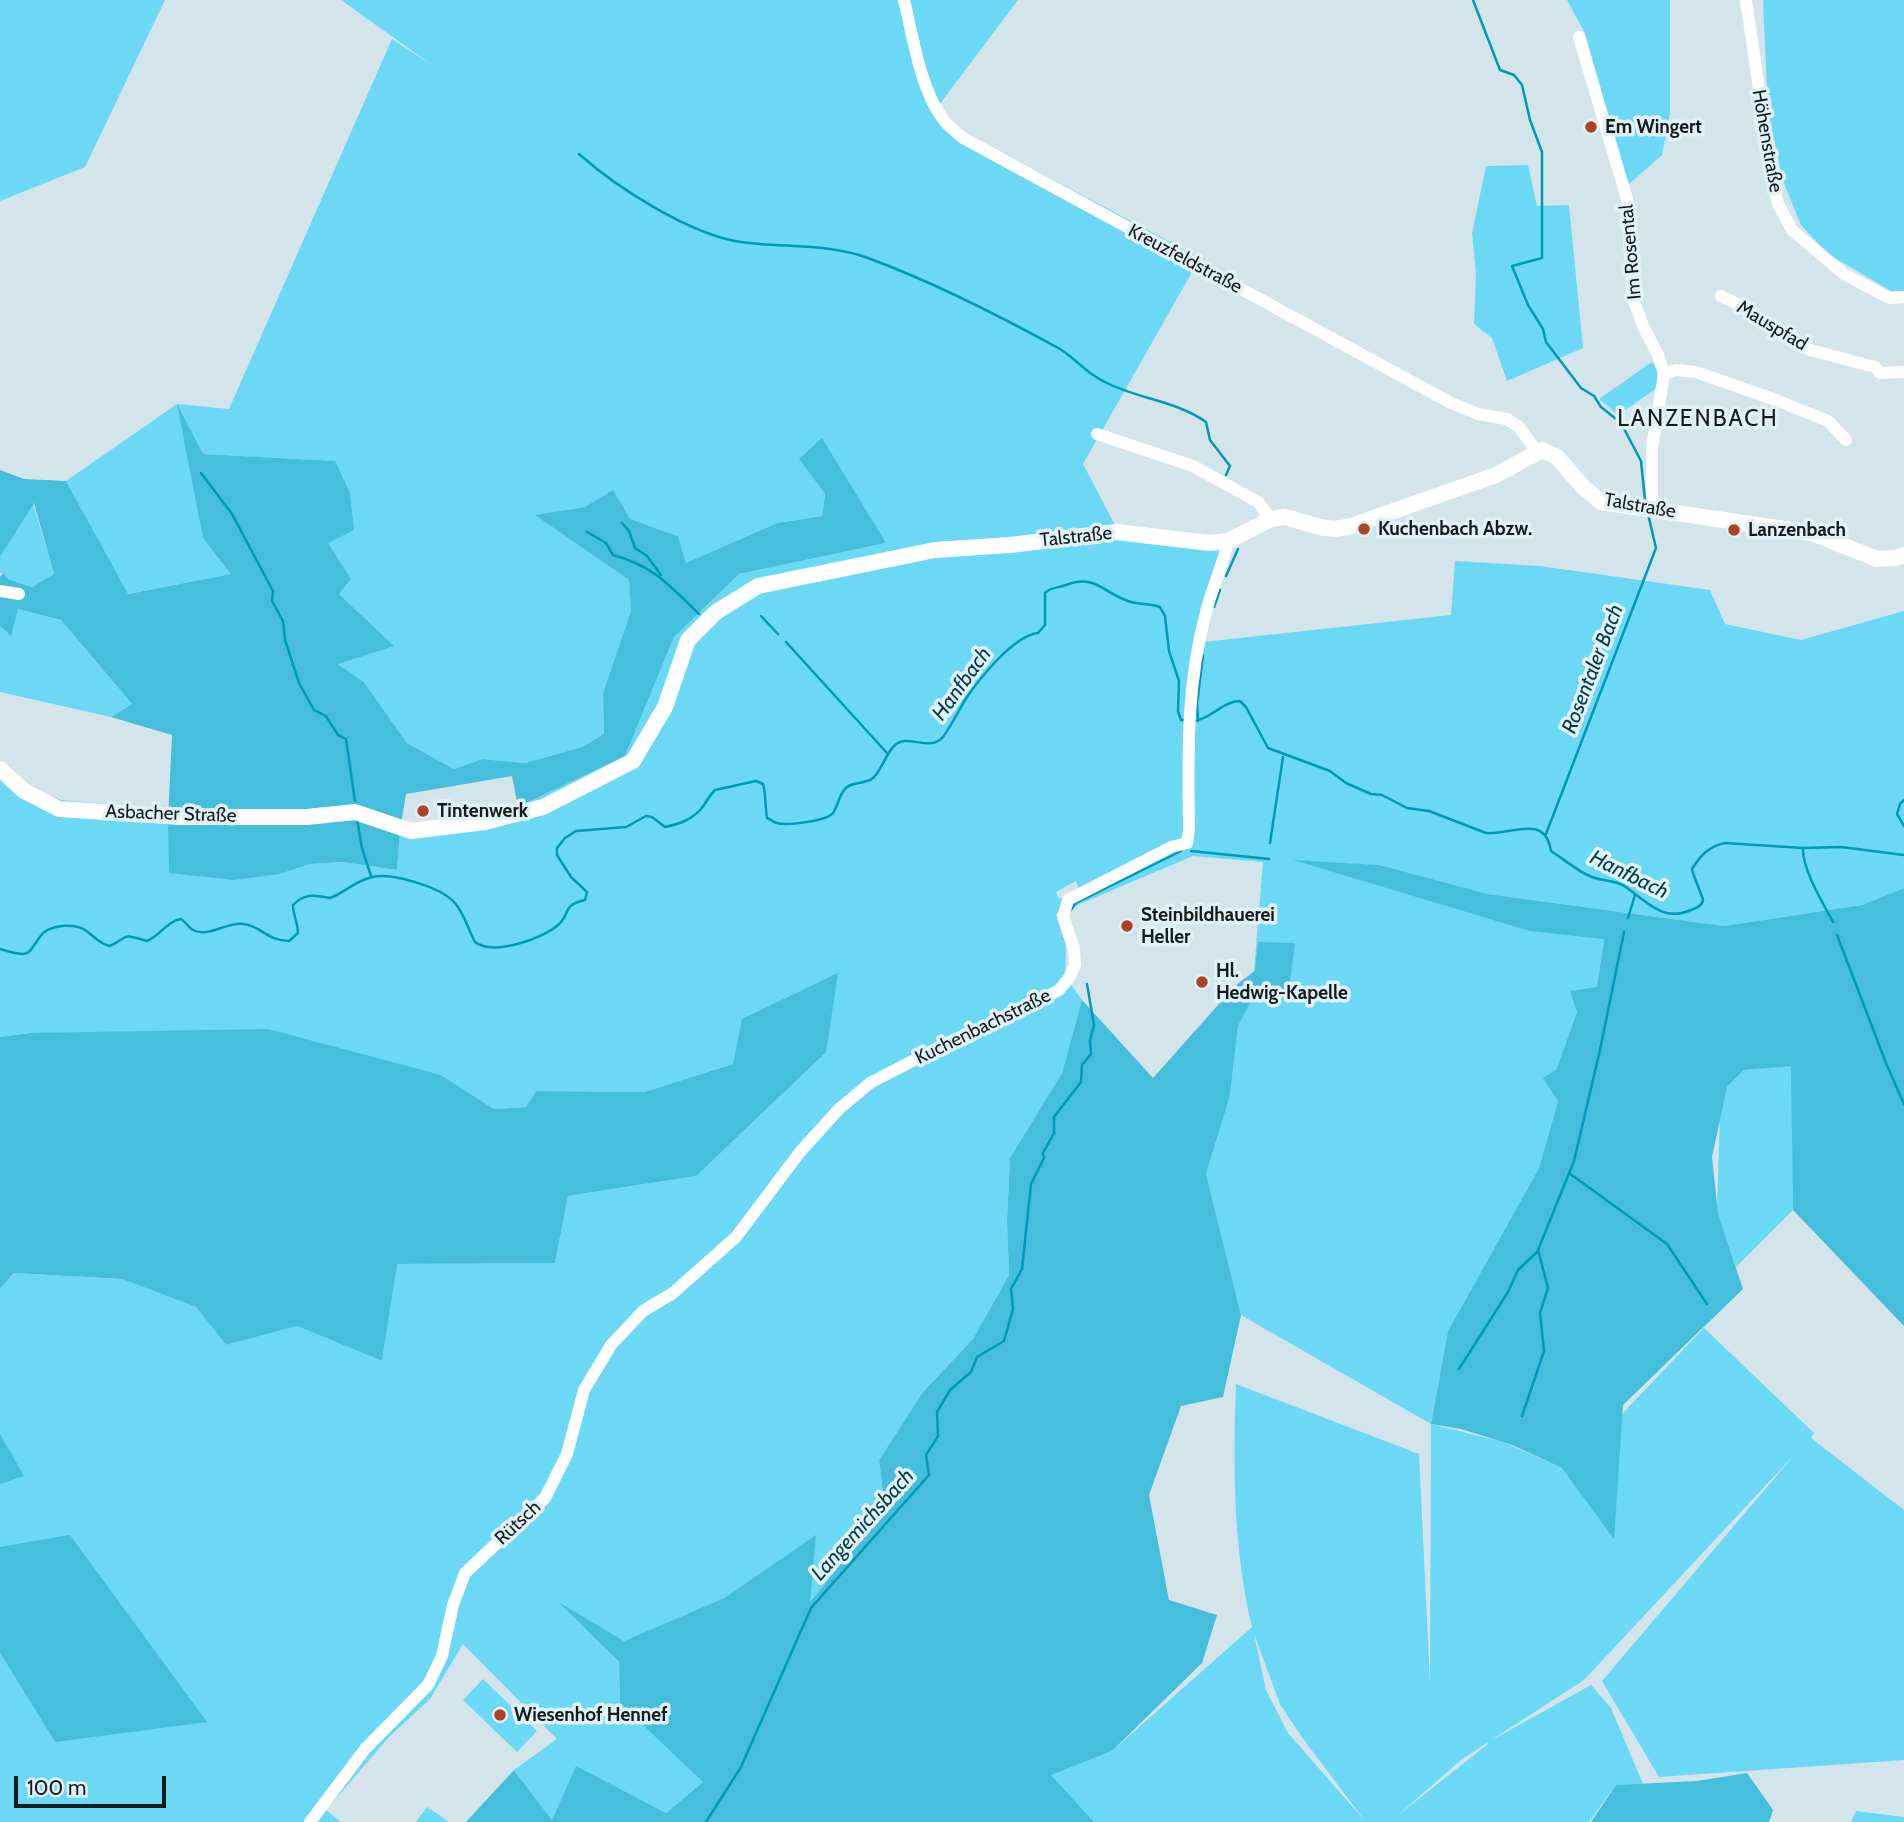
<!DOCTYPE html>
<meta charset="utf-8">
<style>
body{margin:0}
#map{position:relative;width:1904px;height:1822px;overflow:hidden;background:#d3e5ea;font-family:Cabin,sans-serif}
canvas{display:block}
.scale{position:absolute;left:14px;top:1776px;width:152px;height:32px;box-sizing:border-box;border:4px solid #151b1d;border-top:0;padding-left:9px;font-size:21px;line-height:24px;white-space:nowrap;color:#151b1d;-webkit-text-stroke:5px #e0f2f7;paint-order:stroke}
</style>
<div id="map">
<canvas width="1904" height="1822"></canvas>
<div class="scale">100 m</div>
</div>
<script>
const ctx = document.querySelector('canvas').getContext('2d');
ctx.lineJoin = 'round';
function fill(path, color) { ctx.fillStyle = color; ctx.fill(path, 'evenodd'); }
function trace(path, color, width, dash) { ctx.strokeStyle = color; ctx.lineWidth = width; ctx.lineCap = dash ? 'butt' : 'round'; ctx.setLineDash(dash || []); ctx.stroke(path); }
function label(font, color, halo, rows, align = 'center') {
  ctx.font = font + ' Cabin,sans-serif'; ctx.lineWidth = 7; ctx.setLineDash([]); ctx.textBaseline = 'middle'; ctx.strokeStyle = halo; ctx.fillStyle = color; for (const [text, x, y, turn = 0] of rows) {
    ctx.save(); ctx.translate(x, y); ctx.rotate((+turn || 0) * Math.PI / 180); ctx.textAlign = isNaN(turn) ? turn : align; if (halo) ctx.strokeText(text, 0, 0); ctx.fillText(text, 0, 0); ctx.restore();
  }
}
fill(new Path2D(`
 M0 0H165L85 167 0 201Z
 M341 0H1018L939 105 960 130 1200 258 1083 464 1116 527 1224 537 1203 642 1451 615 1455 561 1540 566 1710 590 1725 624 1801 640 1904 611V888L1862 905 1724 926 1488 894 1380 865 1297 861 1529 931 1604 938 1597 988 1571 991 1577 1012 1556 1070 1558 1101 1539 1168 1448 1331 1431 1424 1503 1442 1562 1468 1619 1417 1704 1328 1814 1433 1811 1438 1904 1510V1760L1659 1777 1602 1681 1795 1454 1584 1680 1490 1741 1591 1685 1611 1708 1643 1784 1616 1785 1589 1822H1094L1050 1775 1112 1751 1252 1627C1233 1548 1233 1465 1236 1384L1419 1454 1430 1682 1431 1424 1241 1315 1206 1174 1230 1096 1238 1026 1251 999 1255 971 1235 986 1254 971 1263 862 1193 856 1056 914 1066 945 1065 976 1082 1000 1062 1073 1010 1158 1007 1220 1009 1275 973 1339 923 1392 879 1460 885 1509 809 1603 815 1536 724 1598 624 1641 561 1605 619 1662 620 1703 704 1781 666 1813 576 1767 552 1820 514 1770 557 1739 463 1644 430 1699 389 1737 326 1810 341 1822H0V1653L55 1742 0 1547V1289L14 1273 122 1279 196 1307 226 1345 297 1326 382 1361 396 1264 555 1263 568 1196 696 1176 733 1064 644 1092 536 1091 526 1107 494 1109 441 1075 30 1033 0 1037V761L27 786 61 800 169 809V873L280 874 310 864 342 862 397 870 400 831 482 817 518 807 625 756 674 637 739 574 886 543 799 459 825 494 822 516 777 523 686 563 678 536 630 519 585 507 536 515 629 580 631 611 603 693 604 734 582 747 525 763 482 759 454 769 407 743 364 682 337 663 393 646 339 594 351 579 327 543 335 461 202 454 178 407 232 574 127 594 66 481 177 404 229 409 392 39 432 65ZM1076 881 1079 889 1059 899 1056 892ZM1254 1634 1280 1704 1301 1736 1365 1821 1288 1733 1266 1690ZM1487 1743 1488 1744 1397 1816 1461 1760Z
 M1567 0H1670V113L1662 155 1628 185 1585 33Z
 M1763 0H1904V291H1891L1828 254 1801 225 1783 181 1768 111Z
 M1528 165 1537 206 1569 205 1583 348 1507 381 1492 338 1474 324 1476 274 1472 233 1486 166Z
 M1652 362 1657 370V388L1618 415 1599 399Z
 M33 503 54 574 32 587 8 579 0 572V557Z
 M18 609 61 620 132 704 111 717 0 692V626L10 635Z
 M1792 1065 1793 1210 1736 1267 1717 1213 1720 1113 1727 1087 1744 1070Z
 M483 1679 537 1731 517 1752 463 1700Z
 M427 1807 448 1821 447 1822H416Z
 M1856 1811 1904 1817V1822H1851Z`), '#6bd8f5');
fill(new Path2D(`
 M177 404 203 454 335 461 350 493 354 530 328 543 351 579 339 594 394 646 338 664 364 682 407 743 454 769 482 759 525 763 582 747 604 734 603 693 631 611 629 580 535 515 585 507 613 490 630 519 678 536 686 563 777 523 822 516 825 494 799 459 822 438 886 543 739 574 674 637 625 756 518 807 512 776 406 794 400 831 397 870 342 862 310 864 280 874 234 880 169 873 168 820 172 735 111 717 132 704 61 620 18 609 11 636 0 626V577L3 573 8 579 32 587 54 574 34 503 0 557V470L24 479 66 481 128 594 231 574 203 538Z
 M1293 860 1380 865 1488 894 1724 926 1862 905 1904 888V1326L1793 1210 1791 1066 1744 1070 1727 1087 1712 1157 1718 1214 1743 1289 1623 1405 1614 1539 1562 1468 1512 1445 1461 1429 1431 1424 1448 1331 1539 1168 1558 1101 1543 1078 1556 1070 1577 1012 1570 991 1597 987 1604 939 1529 931Z
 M1258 942 1295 943 1289 990 1252 999 1238 1026 1230 1096 1206 1174 1241 1315 1223 1397 1181 1406 1149 1495 1169 1600 1217 1615 1202 1663 1112 1751 1051 1775 1094 1822H466L514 1770 552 1820 576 1766 666 1813 703 1782 620 1703 619 1662 558 1602 624 1641 724 1598 816 1535 810 1602 885 1509 879 1460 923 1392 973 1339 1009 1275 1007 1220 1010 1158 1062 1073 1082 1000 1153 1078 1235 986 1255 971Z
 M838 973 826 1052 696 1176 568 1196 555 1263 397 1264 382 1361 297 1326 226 1345 196 1307 122 1279 14 1273 0 1289V1037L30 1033 268 1029 441 1075 494 1109 526 1107 536 1091 644 1092 733 1064 742 1019Z
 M0 1434 24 1476 0 1484Z
 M69 1535H70L207 1722 55 1742 0 1653V1547Z
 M1747 1773 1773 1810 1769 1822H1591L1616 1785 1697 1781Z`), '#45bedc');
trace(new Path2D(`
 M1473 0 1500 70 1514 75 1522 85 1530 120 1542 152V258L1512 266 1528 305 1543 329 1546 342 1581 388 1594 396 1601 407 1621 423 1641 461 1645 500
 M579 154C617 188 691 235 741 242 783 248 828 243 868 258 933 282 1000 316 1060 349 1075 358 1086 373 1103 381 1136 399 1175 400 1206 422L1210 440 1230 466 1226 475
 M201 473 232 514 273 591 272 601 283 621 285 640 299 683 314 710 326 716 338 735 346 739 355 801
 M622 523 629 531 635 548 647 556 661 575
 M587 532 606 543 613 555C654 566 670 586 699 614
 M1226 576 1238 549
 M1214 607 1220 590
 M761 616 778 634
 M786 642 887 753
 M1194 721C1211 719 1223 701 1240 701L1246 707 1268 748 1330 771 1346 783 1371 794 1382 795 1407 808 1429 811 1486 833C1512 835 1545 813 1551 851 1564 859 1578 872 1592 877 1602 881 1615 880 1624 886 1646 900 1662 923 1691 910 1696 908 1702 906 1703 900 1703 897 1693 876 1692 869 1700 856 1709 846 1725 843L1803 848 1841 847 1904 855
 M1198 721 1197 704 1203 655
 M1904 800 1900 804 1897 814 1904 826
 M357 819 362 848 371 876
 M1546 834 1656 548 1648 514
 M1270 843 1283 757
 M1803 848C1802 869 1823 903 1833 922
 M1191 851 1269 859
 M1070 911 1076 903 1181 851
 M1628 918 1635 895
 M1837 935 1886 1063 1904 1104
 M0 949C35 960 26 952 44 932 55 925 74 923 85 930 94 936 99 944 110 946 133 935 119 933 147 941 160 936 167 921 181 919 186 922 189 928 193 930 208 938 227 922 243 924 262 926 265 940 289 941L298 933C298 923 293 915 293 905 304 893 315 895 330 898 344 893 354 882 369 878 389 871 441 887 455 903 465 915 468 929 475 942 493 956 542 939 558 925 572 913 560 906 585 900L587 892 571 877 557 855V848L565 838 576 831 626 827 646 816 652 817 665 827C679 824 691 820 701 809 706 803 709 796 715 790L756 781 763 784C766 794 765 807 767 818 770 819 773 822 777 823 786 826 827 821 833 813 838 806 839 795 845 789 851 781 865 785 873 778 882 770 885 755 894 746 907 732 929 753 943 737 951 726 958 712 965 700 979 679 1013 636 1038 633L1045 625V593C1051 587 1058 588 1066 585 1095 574 1102 592 1128 601 1138 605 1149 603 1160 607L1165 616 1169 651 1179 681 1178 711 1181 720H1184
 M1569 1173 1667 1244 1707 1304
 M1459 1369 1508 1292 1518 1270 1538 1251
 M1522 1416 1544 1351 1540 1313 1548 1288 1538 1250 1574 1161 1600 1050 1624 932
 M706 1822 741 1767 811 1608 929 1475 926 1455 938 1436 937 1412 950 1390 971 1372 977 1357 1004 1341 1013 1309 1011 1289 1022 1269 1031 1184 1044 1158 1043 1153 1054 1133V1117L1081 1082 1082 1065 1091 1054 1090 1040 1094 1025 1087 984`), '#0099b6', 2.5);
trace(new Path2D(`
 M904 0C913 36 920 89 943 119 948 126 956 132 963 138L1451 403 1478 414 1507 419 1519 427 1537 452
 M1746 0 1772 177 1778 204 1792 230 1844 274 1889 298 1904 297
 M1579 37 1627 199 1633 298 1643 326 1659 357 1664 374 1652 448V508
 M1721 296 1739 305 1810 350 1875 367 1880 373 1904 372
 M1664 374 1676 370 1696 372 1776 400 1828 421 1846 440
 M1097 434 1193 466 1258 502 1271 519
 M0 591 19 594
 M310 1822 365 1749 428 1685 442 1656 453 1605 465 1573 545 1498 567 1454 584 1390 611 1345 643 1311 673 1293 736 1237 800 1152 839 1109 870 1083 945 1044 1009 1017 1059 990 1069 978 1075 965 1074 949 1063 917 1068 900 1171 847 1187 843 1189 830C1188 755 1186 686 1206 612 1212 588 1223 565 1228 541`), '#fff', 12);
trace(new Path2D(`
 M0 769 24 791 59 809 181 817H307L355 812 411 831 485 822 543 807 633 761 665 707 688 640 716 612 758 586 935 550 1010 545 1116 532 1210 543 1228 541 1271 519 1285 517 1320 527 1334 529 1348 527 1496 475 1542 450 1557 457 1583 487 1601 502 1812 533 1877 559 1896 558 1904 555`), '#fff', 16);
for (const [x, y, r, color] of [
 [1591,127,7,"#ab4421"],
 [1364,529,7,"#ab4421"],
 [1734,530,7,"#ab4421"],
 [423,811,7,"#ab4421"],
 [1127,926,7,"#ab4421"],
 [1202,982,7,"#ab4421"],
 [500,1715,7,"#ab4421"]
]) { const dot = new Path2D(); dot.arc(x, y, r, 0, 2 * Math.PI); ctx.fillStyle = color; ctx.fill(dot); trace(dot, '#e0f2f7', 2.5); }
label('bold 19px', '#151b1d', '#e0f2f7', [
 ["Em Wingert",1605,127],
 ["Kuchenbach Abzw.",1378,529],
 ["Lanzenbach",1748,530],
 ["Tintenwerk",437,811],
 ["Steinbildhauerei",1141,915],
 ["Heller",1141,937],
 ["Hl.",1216,971],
 ["Hedwig-Kapelle",1216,993],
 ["Wiesenhof Hennef",514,1715]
], 'left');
label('19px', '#151b1d', '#e0f2f7', [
 ["Höhenstraße",1767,141,80],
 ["Im Rosental",1631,252,-95],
 ["Kreuzfeldstraße",1185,259,28],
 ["Mauspfad",1772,326,31],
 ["Talstraße",1640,506,10],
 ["Talstraße",1076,537,-6],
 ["Asbacher Straße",171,814,2],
 ["Kuchenbachstraße",983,1027,-26],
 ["Rütsch",518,1523,-43]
]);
label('italic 21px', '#033c49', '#e0f2f7', [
 ["Rosentaler Bach",1593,669,-69],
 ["Hanfbach",962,684,-54],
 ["Hanfbach",1629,875,26],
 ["Langemichsbach",863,1525,-48]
]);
ctx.letterSpacing = '2px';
label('23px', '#151b1d', '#e0f2f7', [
 ["LANZENBACH",1698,419]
]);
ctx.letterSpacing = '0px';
</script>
